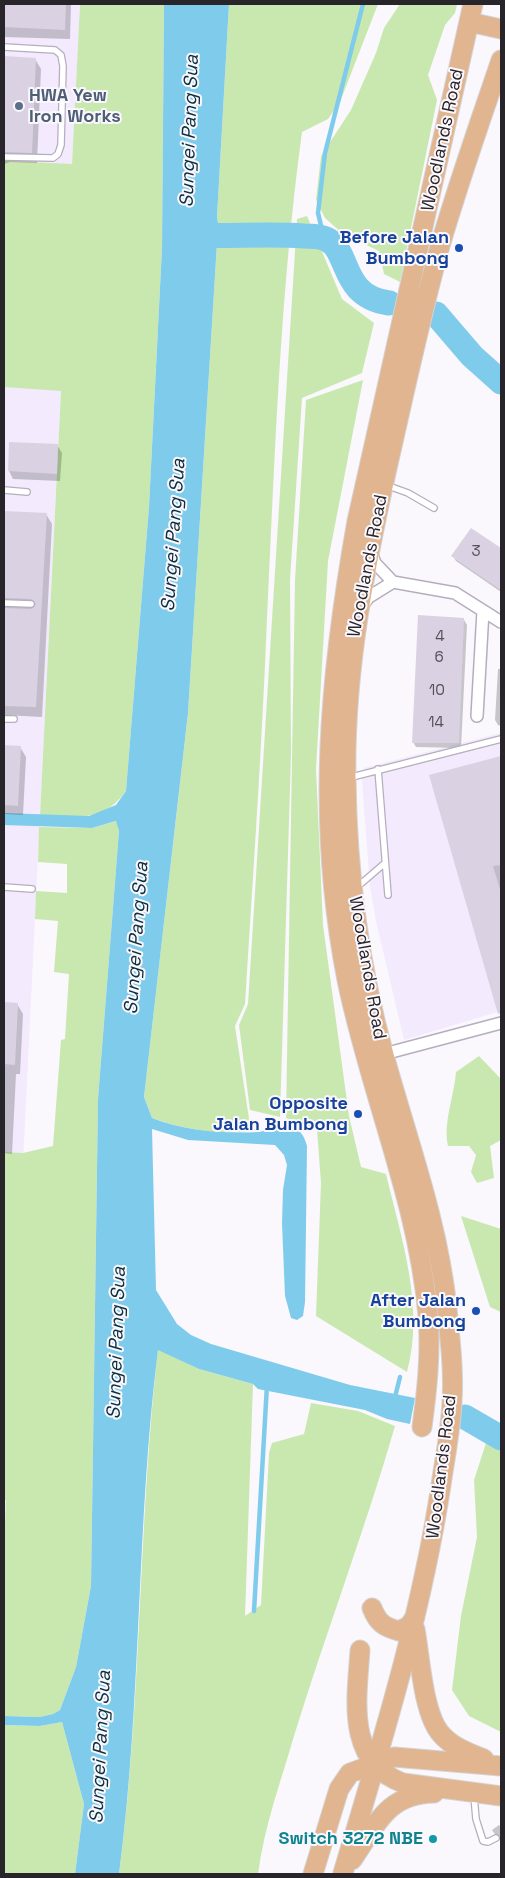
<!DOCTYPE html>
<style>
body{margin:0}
#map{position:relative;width:505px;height:1878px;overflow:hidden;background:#faf7fd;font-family:"Space Grotesk",sans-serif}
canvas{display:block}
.frame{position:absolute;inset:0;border:5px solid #27242a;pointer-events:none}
</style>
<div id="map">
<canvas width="505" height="1878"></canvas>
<div class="frame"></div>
</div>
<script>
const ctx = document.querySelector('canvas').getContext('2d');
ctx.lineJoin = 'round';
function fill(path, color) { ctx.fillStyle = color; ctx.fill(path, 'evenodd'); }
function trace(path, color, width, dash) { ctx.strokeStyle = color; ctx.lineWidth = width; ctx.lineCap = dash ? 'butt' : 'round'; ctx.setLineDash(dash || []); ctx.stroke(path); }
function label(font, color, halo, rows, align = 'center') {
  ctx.font = font + ' "Space Grotesk",sans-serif'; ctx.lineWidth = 4; ctx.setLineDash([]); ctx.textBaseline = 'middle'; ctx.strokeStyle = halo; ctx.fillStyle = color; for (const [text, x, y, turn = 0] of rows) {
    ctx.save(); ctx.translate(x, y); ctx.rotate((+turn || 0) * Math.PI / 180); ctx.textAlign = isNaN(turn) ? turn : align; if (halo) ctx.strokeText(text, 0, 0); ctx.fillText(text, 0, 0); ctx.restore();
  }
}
fill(new Path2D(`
 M4 4H80L4 1548Z
 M501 733V1011L404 1040 376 921 370 886 362 780 364 768Z`), '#f3eafd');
fill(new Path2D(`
 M80 4H164L162 248 149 507 126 791C103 823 76 817 40 815L61 391 4 387V161L72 164Z
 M229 4H378L340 102 328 119 302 132C280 293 275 455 267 618 262 747 253 875 245 1004L235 1026 251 1132C217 1135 183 1129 152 1118L144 1097 188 713 217 243 220 234 217 217Z
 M400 4H457L455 13 445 25 428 75 437 100 400 282 384 274 379 251 343 234 325 218 316 200 321 156 351 110 376 53 384 28Z
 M307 216 342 299 374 323 362 373 302 398 290 580 291 754 280 1117 250 1110 239 1025 248 1004 297 219Z
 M363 380 328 561 316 769 323 925 349 1116 361 1167 386 1174C401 1237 425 1307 407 1372L316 1316 321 1183 317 1129 286 1118 295 580 306 400Z
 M117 821 119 831 98 1099 91 1586 76 1667 60 1710 53 1714 40 1717 4 1716V1548L6 1500H4V1152L23 1153 53 1146 61 1040 65 1039 69 974 54 972 58 921 35 919 36 891 67 893V864L38 862 39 827 92 828Z
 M479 1056 501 1079V1140L490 1146 494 1178 477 1183 471 1172 476 1155 469 1146H448C443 1122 454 1097 456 1072Z
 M461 1216 501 1229V1312L490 1307Z
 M158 1349 199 1369 253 1384 245 1616 261 1605 269 1453 272 1443 304 1434 311 1403 358 1411 395 1426C365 1530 326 1632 294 1736 281 1781 264 1827 258 1874H119C142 1700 138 1524 158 1349Z
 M501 1425V1732L469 1716 452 1690 461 1616 477 1537 474 1480 487 1440Z
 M62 1722 84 1804 75 1874H4V1725L40 1726Z`), '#c9e8b0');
fill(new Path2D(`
 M164 4H229L217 217 220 234 217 243 188 713 144 1097 152 1118C186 1131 222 1134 258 1132 268 1131 277 1123 287 1125 299 1127 304 1135 307 1146L305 1302 303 1316 297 1320 291 1318 285 1296 282 1223 283 1190 287 1165 284 1155 275 1145 188 1140 152 1129 156 1290 177 1324 191 1335 211 1344 350 1385 415 1398 410 1424 387 1419 365 1410 258 1389 253 1384 199 1369 158 1350C136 1524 142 1700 119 1874H75L84 1804 62 1722 40 1726 4 1725V1716L40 1717 53 1714 60 1710 76 1667 91 1586 98 1099 119 831 116 821 92 828 4 825V813L89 816 116 805 126 791 149 507 162 248Z`), '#7fcbec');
fill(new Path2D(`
 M4 4H71L70 39 4 37Z
 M4 58 35 59 41 69 37 163 10 162 4 164Z
 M57 445 62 453 60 481 13 479 9 471Z
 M4 512 46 514 52 524 42 717 4 715Z
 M471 529 501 550V592L456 561 453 556Z
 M464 620 467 625 461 748 416 747 413 742Z
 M498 669H501V726L498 725 495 720Z
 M4 746 20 747 26 757 23 815 4 814Z
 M501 757V1014L498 1009 465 768Z
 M4 1003 17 1004 23 1014 20 1074H16L12 1154 4 1153Z
 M499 1825 501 1827V1843V1838L497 1837 492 1830Z`), '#0003');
trace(new Path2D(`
 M324 238 318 213 325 153 363 4
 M395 1397 400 1377
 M254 1611 267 1385`), '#7fcbec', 4.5);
trace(new Path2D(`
 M189 235C227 237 265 233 304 236 311 236 320 236 326 239 351 250 339 296 389 303
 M436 314 472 356 501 382
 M465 1417 501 1438`), '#7fcbec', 25);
fill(new Path2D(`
 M4 4H66L65 30 4 27Z
 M4 56 36 58 32 153 4 152Z
 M9 442 58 444 57 474 8 471Z
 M4 511 47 513 36 707 4 706V608L31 609 36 604 31 599 4 598Z
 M471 528 501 548V590L451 556Z
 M418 615 464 618 459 743H412Z
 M4 745 21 746 18 806 4 805Z
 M501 756V865L493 866 501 893V1013L498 1014 429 775Z
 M4 1002 18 1003 15 1065 4 1064Z`), '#dad2e2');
const lane = new Path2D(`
 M4 47 55 50 61 55 63 66 61 145 58 154 53 158 4 157
 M386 485 408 493 434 508
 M4 490 27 492
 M4 603 31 604
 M4 719H14
 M378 769 388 895
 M348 778 501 739
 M4 887 32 889
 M357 887 385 863
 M474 1796 476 1819 483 1841 488 1842 496 1838`);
const street = new Path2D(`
 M371 552 375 563 393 582
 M393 582 455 593 501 622
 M361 607 369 597 393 582
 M477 716 483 611
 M384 1054 501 1023`);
const primary = new Path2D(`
 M469 22 501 29
 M422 1427C427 1390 431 1353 428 1316 418 1200 370 1093 347 980 316 822 329 678 357 521L473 4
 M372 1608C378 1623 384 1627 399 1631L409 1626 415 1617
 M415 1629C420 1656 423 1714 441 1734 452 1747 469 1753 484 1759
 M360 1650C357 1698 345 1762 403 1783L501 1796
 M352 1860C376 1826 386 1794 434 1793
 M343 1873C381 1745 421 1617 441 1485 445 1457 451 1429 452 1401 454 1371 450 1339 447 1308 438 1221 407 1139 384 1055 359 965 347 871 346 778 344 668 366 562 390 455 406 385 421 315 440 246 458 184 480 122 501 60
 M313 1874 339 1789 350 1773 394 1757 501 1766`);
trace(lane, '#b6aebe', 8);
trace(street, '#b6aebe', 14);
trace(primary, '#d4d3d4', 21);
trace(lane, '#fff', 5.5);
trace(street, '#fff', 11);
trace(primary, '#e0b58f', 19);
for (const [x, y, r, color] of [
 [19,106,5,"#5c6f8a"],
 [459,248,5,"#1a4fb4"],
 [358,1114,5,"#1a4fb4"],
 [476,1311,5,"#1a4fb4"],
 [433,1839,5,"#0f9aa8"]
]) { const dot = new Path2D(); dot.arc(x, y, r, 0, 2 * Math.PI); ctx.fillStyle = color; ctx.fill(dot); trace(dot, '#faf7fd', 2); }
label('15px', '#545058', null, [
 ["3",476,552],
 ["4",440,637],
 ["6",439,658],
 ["10",437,691],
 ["14",436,723]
]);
label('bold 18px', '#4e5e75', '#faf7fd', [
 ["HWA Yew",29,96],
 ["Iron Works",29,117]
], 'left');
label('18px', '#27242a', '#faf7fd', [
 ["Woodlands Road",443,140,-78],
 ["Woodlands Road",368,566,-79],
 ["Woodlands Road",367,968,80],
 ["Woodlands Road",442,1467,-83]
]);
label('bold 18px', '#164399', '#faf7fd', [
 ["Before Jalan",449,238],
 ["Bumbong",449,259],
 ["Opposite",348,1104],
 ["Jalan Bumbong",348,1125],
 ["After Jalan",466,1301],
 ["Bumbong",466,1322]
], 'right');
label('bold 18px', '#0d838f', '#faf7fd', [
 ["Switch 3272 NBE",423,1839]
], 'right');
label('italic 19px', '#0b2f3d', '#faf7fd', [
 ["Sungei Pang Sua",190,131,-88],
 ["Sungei Pang Sua",174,535,-86],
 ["Sungei Pang Sua",137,938,-86],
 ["Sungei Pang Sua",117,1343,-88],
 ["Sungei Pang Sua",101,1747,-87]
]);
</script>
